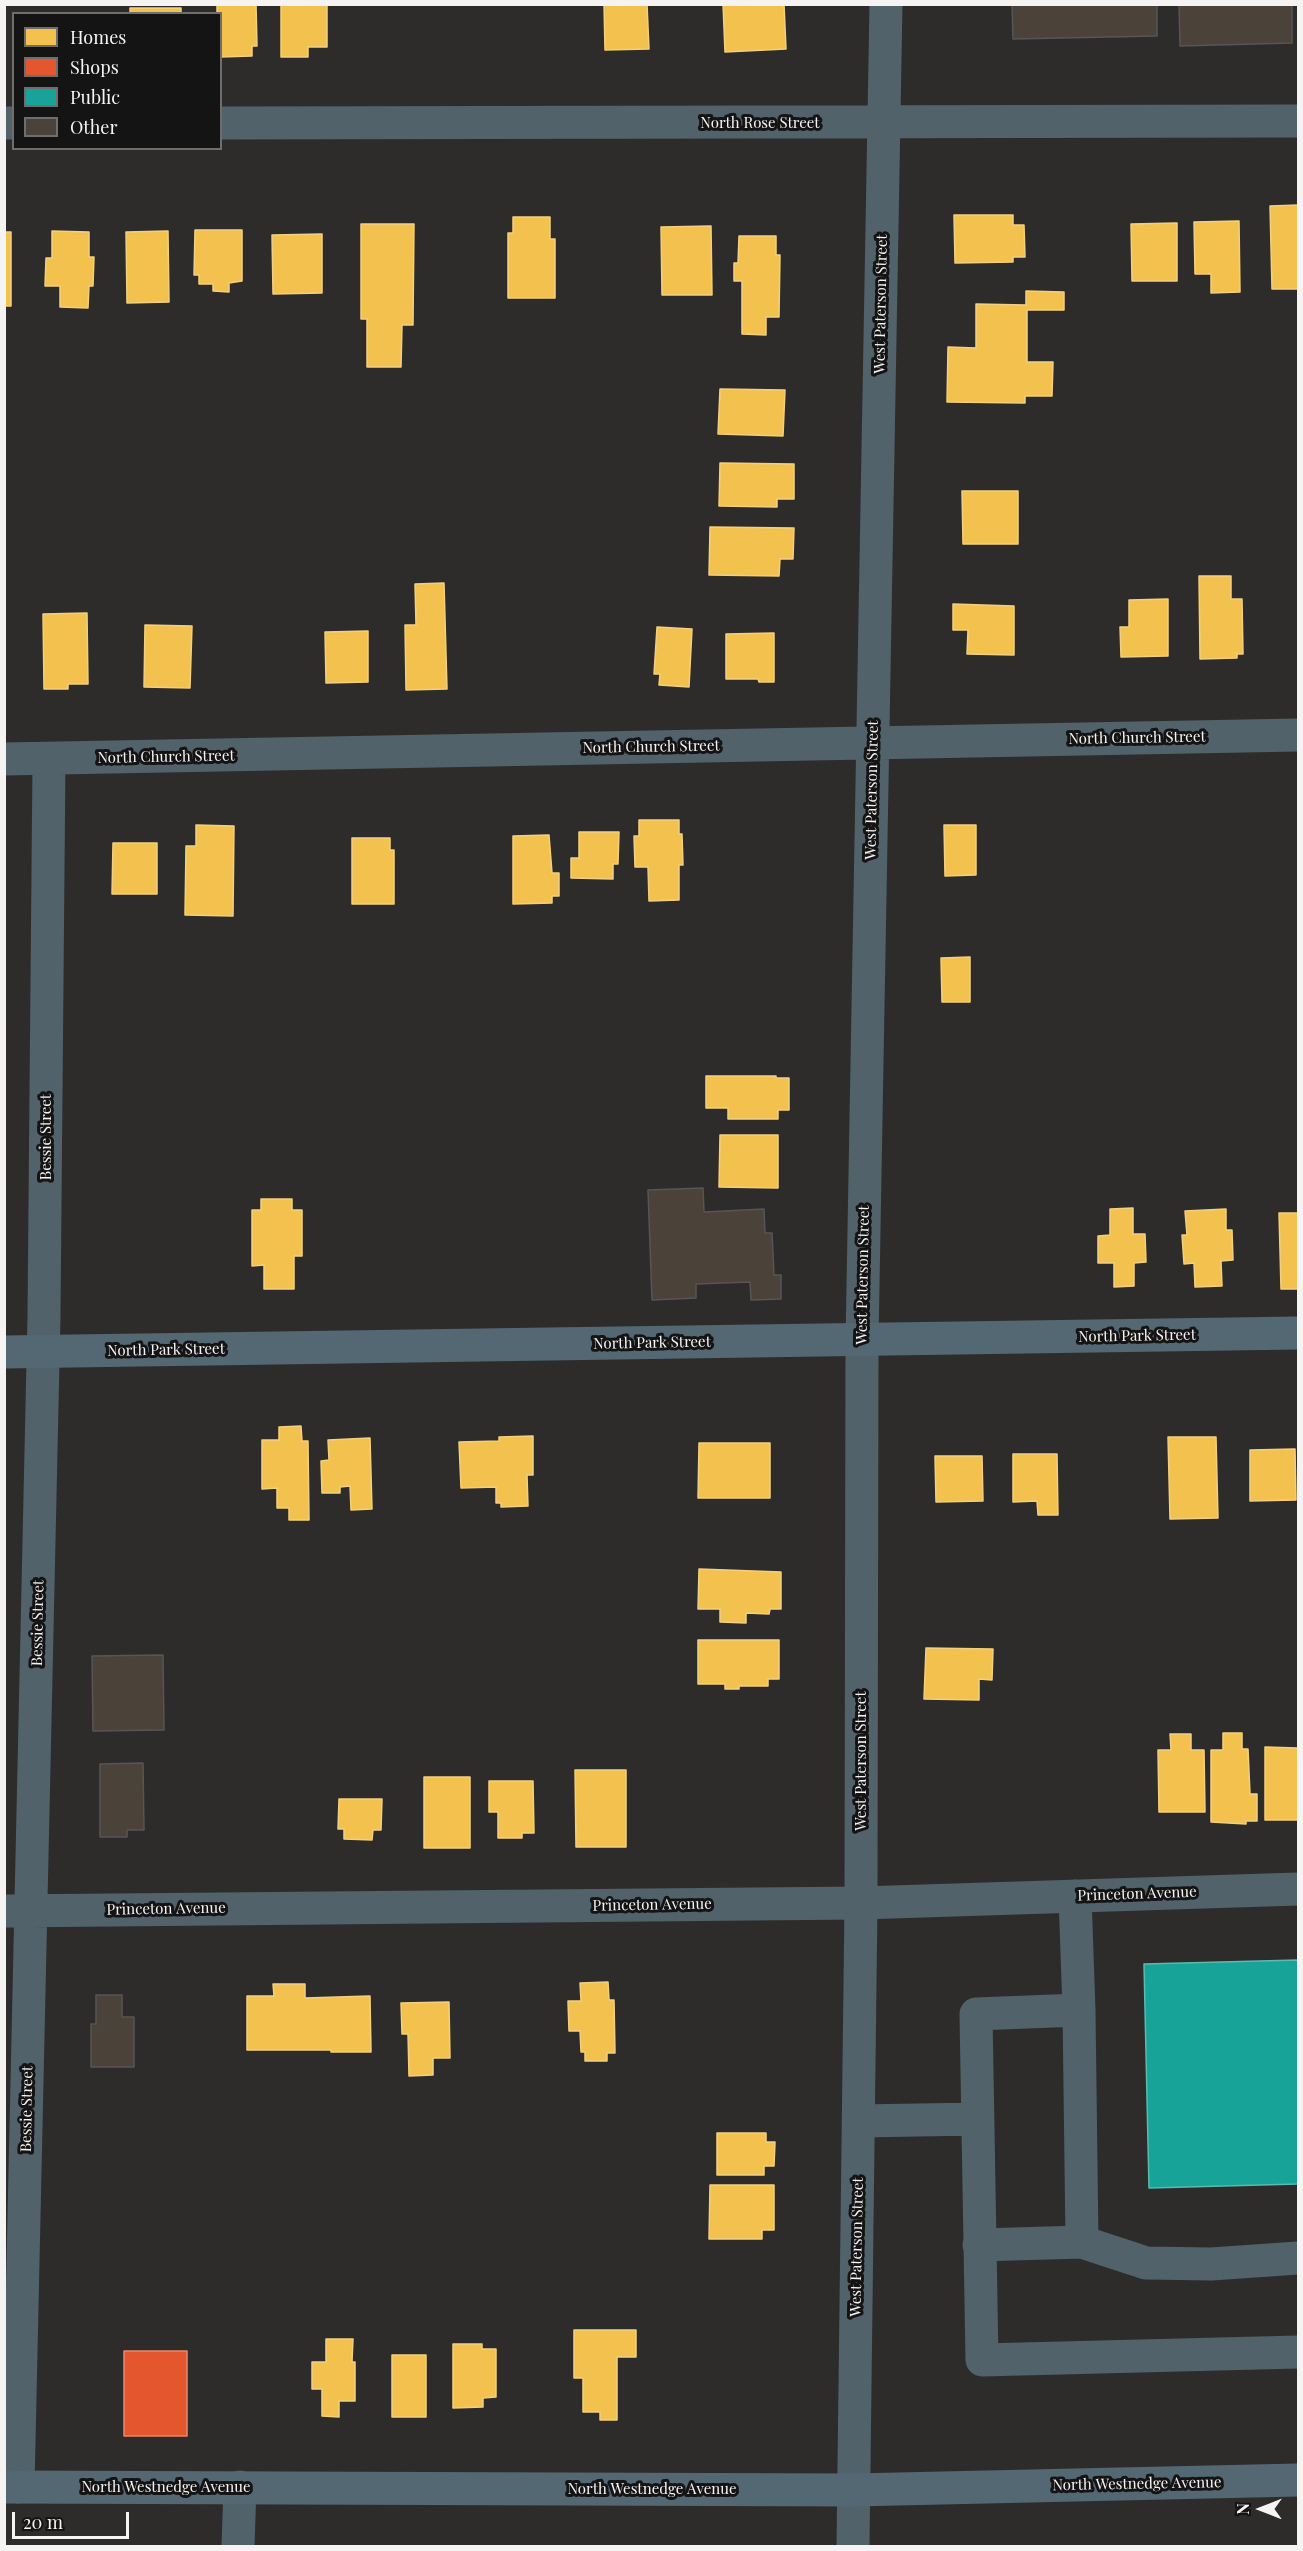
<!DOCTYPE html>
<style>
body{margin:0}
#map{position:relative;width:1303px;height:2551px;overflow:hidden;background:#2d2c2b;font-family:"Playfair Display",serif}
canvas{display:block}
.frame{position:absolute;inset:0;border:6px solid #f6f4f3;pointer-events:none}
.legend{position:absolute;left:12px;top:12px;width:210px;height:138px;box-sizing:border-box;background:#151414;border:2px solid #6f6e6d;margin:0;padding:8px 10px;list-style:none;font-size:18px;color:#f6f4f3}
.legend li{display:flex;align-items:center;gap:12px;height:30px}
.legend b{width:30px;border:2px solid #6f6e6d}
.north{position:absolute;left:1231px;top:2479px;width:60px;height:60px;-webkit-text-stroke:4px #151414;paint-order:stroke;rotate:270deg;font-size:16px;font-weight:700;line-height:24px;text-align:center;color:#f6f4f3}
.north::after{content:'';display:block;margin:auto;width:21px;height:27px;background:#f6f4f3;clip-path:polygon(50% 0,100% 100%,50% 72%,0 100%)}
.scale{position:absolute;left:12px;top:2512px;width:117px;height:27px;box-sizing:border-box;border:3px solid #f6f4f3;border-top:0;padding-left:8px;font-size:18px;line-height:21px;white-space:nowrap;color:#f6f4f3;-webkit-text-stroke:4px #151414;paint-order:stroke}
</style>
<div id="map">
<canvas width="1303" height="2551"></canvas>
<div class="frame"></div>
<ul class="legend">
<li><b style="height:16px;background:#f2c14e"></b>Homes</li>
<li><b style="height:16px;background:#e4572e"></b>Shops</li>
<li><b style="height:16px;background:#17a398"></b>Public</li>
<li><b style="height:16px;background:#4b4239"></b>Other</li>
</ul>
<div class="north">N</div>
<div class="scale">20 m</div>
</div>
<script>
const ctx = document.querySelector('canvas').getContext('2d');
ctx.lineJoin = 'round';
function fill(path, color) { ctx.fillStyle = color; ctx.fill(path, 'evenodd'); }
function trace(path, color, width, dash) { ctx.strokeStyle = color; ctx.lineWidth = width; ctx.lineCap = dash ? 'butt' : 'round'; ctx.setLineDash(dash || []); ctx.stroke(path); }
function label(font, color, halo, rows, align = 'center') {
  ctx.font = font + ' "Playfair Display",serif'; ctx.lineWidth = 6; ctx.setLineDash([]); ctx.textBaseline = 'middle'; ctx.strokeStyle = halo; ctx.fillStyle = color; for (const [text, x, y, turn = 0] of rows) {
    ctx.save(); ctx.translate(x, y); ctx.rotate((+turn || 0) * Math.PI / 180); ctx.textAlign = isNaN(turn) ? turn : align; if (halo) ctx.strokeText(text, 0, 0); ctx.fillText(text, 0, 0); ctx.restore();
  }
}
const homes = new Path2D(`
 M217 4H256L257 46H252V56L220 57V14H217Z
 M281 4H327V47H308V57H281Z
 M604 4H647L649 49 605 50Z
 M723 4H784L786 49 725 52Z
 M130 8H181V14H130Z
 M1298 205V289H1272L1270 206Z
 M954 215H1013V225H1024L1025 257H1013V262L955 263Z
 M513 217H550V239H555V298H508V233H513Z
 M1239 221 1240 292 1211 293V274H1195L1194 222Z
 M1177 223V281H1132L1131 224Z
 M361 224H414L413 325H402L401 367H367V319H361Z
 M711 226 712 295H662L661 227Z
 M195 230H242V281L229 283V292L213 291V284H199V275H194Z
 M52 231 89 232V257H94L93 286H89L88 308 60 307V286H45L46 258H52Z
 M168 231 169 302 127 303 126 232Z
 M4 232H11V306H4Z
 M322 234V293L273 294 272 235Z
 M739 236H776V255H780L779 317H766V335L742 334V281H734V263H738Z
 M1026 291 1064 292V310H1027V362H1053L1052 396H1025V403L947 402 948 347 976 348V304L1026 305Z
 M720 389 785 390 783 436 718 434Z
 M720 463 794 464V499H777V507L719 506Z
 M962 491H1018V544H963Z
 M710 527 794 528 793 559H780L779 576 709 575Z
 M1199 576H1231V599H1242L1243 654H1237V658L1200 659Z
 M444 583 447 689 406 690 405 625H416L415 584Z
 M1168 599V656L1121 657 1120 627H1129V600Z
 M953 604 1014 606V655L967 654 968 630H953Z
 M87 613 88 684H68V689H44L43 614Z
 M145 625 192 626 190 688 144 687Z
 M657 627 692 629 689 687 659 685 660 674H654Z
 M368 631V682L326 683 325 632Z
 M774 633V682H759L758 679H726V634Z
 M639 820H679V834H682L683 865H679V900L649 901 648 867H635L634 836H639Z
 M196 825 234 826 233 916 185 915 186 846H196Z
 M944 825H976V875L945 876Z
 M579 832H619L618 864H613V879L571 878V858H579Z
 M549 835 552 873H559V896H552V903L513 904V836Z
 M352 838H390V850H394V904H352Z
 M113 843H157V894H112Z
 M970 957V1002H942L941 958Z
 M706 1076H776V1078H789V1110H778V1119H728V1108H706Z
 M720 1135H778V1188L719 1187Z
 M261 1199H292V1210H302V1256H294V1289H264V1265L252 1266V1210H261Z
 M1133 1208V1234H1145L1146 1262 1134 1263V1286L1114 1287V1263H1098V1236L1110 1235V1209Z
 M1226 1209V1230H1232L1233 1260 1221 1261 1222 1286 1195 1287 1194 1263 1184 1264 1182 1235H1187L1185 1211Z
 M1279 1213H1298V1289H1281Z
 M301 1426 302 1441H308L309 1520H289V1508H277V1488L262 1489V1440H279V1427Z
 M533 1436V1475H527L528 1506 501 1507V1503H496V1487L461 1488 459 1442 499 1441V1437Z
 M1168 1437H1216L1218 1518 1170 1519Z
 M370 1438 372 1509 351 1510 350 1486 340 1487V1493H322L321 1461 329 1460 328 1440Z
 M699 1443H770V1498H698Z
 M1295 1449 1296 1500 1250 1501V1450Z
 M1013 1454H1057L1058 1515H1038L1037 1501 1013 1502Z
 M935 1456H982L983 1501 936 1502Z
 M699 1569 781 1572V1609H770L769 1614 746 1613V1623L720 1622V1609H698Z
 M698 1640H779V1679H768V1686H739V1689H725V1684H698Z
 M926 1648 993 1649 992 1680 979 1679V1700L924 1699Z
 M1223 1733H1242V1749H1248L1250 1794H1257V1821H1246V1824L1211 1822V1750H1223Z
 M1170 1734H1191V1750H1204L1205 1812H1159L1158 1750H1171Z
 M1265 1747 1298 1748V1820H1265Z
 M575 1770H626V1847H576Z
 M424 1777H470V1848H424Z
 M489 1781H533L534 1833H522V1838H498V1812H489Z
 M339 1799H382L381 1830H373L372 1840 344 1839V1829H338Z
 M608 1982 609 2000H614L615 2053H607V2061H585V2052H581L580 2031H569L568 2001H581L580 1983Z
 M273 1984H305V1998L370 1996 371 2052H331V2050H247V1996H274Z
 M449 2002 450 2058H433V2075L409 2076 408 2034H402L401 2003Z
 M717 2133H766V2142H775L774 2166H764V2175H717Z
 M710 2185H774V2230H762V2239H709Z
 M574 2330H636V2357H617V2420H600V2412H583V2378H574Z
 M326 2339H353L352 2362H355V2401H339V2417L322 2416V2389H312V2362H326Z
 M453 2344H482V2349H496V2397L483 2398V2407L453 2408Z
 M392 2355H426V2417H392Z`);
fill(homes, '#f2c14e');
trace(homes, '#f3d080', 1.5);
const shops = new Path2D(`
 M124 2351H187V2436H124Z`);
fill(shops, '#e4572e');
trace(shops, '#e98669', 1.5);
const public = new Path2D(`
 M1298 1960V2184L1149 2188 1144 1964Z`);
fill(public, '#17a398');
trace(public, '#5abbb3', 1.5);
const building = new Path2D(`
 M1012 4H1157V36L1013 39Z
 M1179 4H1292V43L1180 46Z
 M703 1188 704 1212 764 1209 765 1233H772L774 1275H781V1299L751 1300 750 1282 696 1284V1298L652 1300 648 1190Z
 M163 1655 164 1730 93 1731 92 1656Z
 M143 1763 144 1830H127V1837H100V1764Z
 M96 1995H122V2017H134V2067H91V2024H96Z`);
fill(building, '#4b4239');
trace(building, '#565655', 1.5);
trace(new Path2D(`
 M4 123H14
 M220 123 1298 121
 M4 759 1298 735
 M1075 1896 1079 2010 976 2014 982 2360 1298 2352
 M4 1911 861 1903 1298 1889
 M859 2121 977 2119
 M1082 2242 1146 2263 1211 2264 1298 2258
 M979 2245 1082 2242 1079 2010
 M18 2487 44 1316 49 759
 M238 2546 240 2487
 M853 2546 861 1903 862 1341 886 4`), '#51626a', 33);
trace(new Path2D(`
 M4 1352 1298 1333
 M4 2487 853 2490 1298 2480`), '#536873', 33);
label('15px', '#f6f4f3', '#151414', [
 ["North Rose Street",760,123],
 ["West Paterson Street",881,304,-89],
 ["North Church Street",1137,738,-1],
 ["North Church Street",651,747,-1],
 ["North Church Street",166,757,-1],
 ["West Paterson Street",872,790,-89],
 ["Bessie Street",46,1137,-90],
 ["West Paterson Street",863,1275,-89],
 ["North Park Street",1137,1336,-1],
 ["North Park Street",652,1343,-1],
 ["North Park Street",166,1350,-1],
 ["Bessie Street",38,1623,-89],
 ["West Paterson Street",861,1761,-90],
 ["Princeton Avenue",1137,1894,-2],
 ["Princeton Avenue",652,1905,-1],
 ["Princeton Avenue",166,1909,-1],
 ["Bessie Street",27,2109,-89],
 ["West Paterson Street",857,2247,-89],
 ["North Westnedge Avenue",1137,2484,-1],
 ["North Westnedge Avenue",166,2487],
 ["North Westnedge Avenue",652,2489]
]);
</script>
